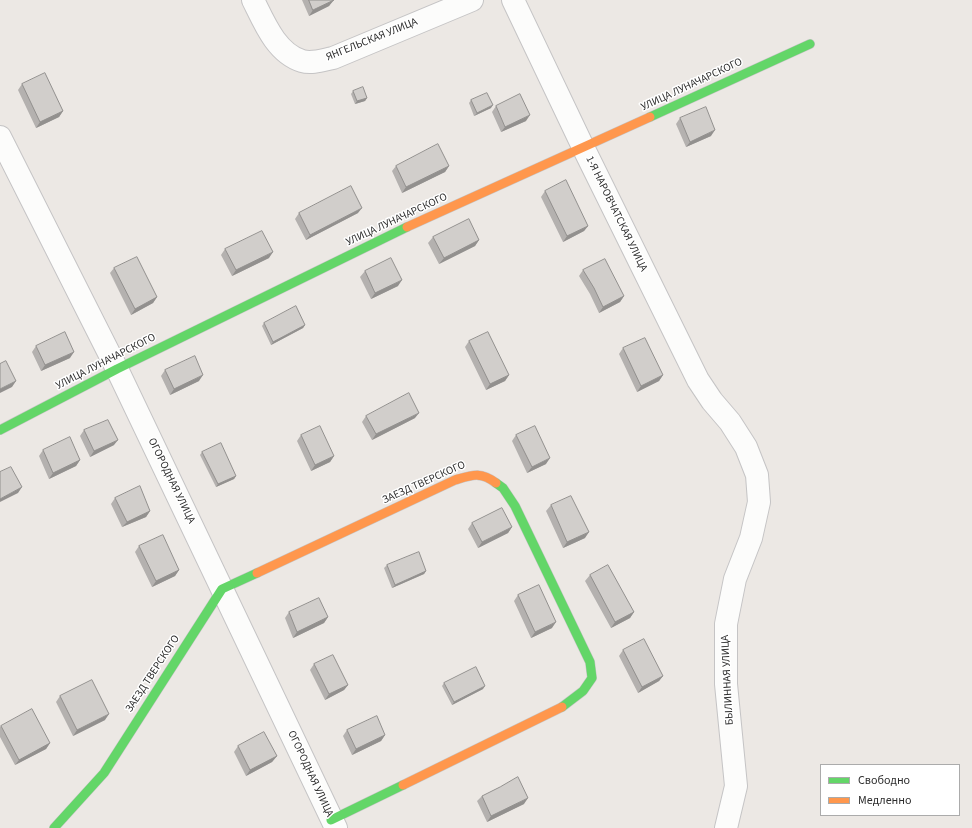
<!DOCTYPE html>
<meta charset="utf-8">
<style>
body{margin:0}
#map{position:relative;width:972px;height:828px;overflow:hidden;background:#ece8e4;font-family:"Source Sans 3",sans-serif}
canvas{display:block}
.legend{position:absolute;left:820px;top:764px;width:140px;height:52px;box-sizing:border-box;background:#fff;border:1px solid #ababab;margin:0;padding:5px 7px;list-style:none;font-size:12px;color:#2e2e2e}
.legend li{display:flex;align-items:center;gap:8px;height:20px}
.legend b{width:20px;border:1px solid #ababab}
</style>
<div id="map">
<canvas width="972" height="828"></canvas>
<ul class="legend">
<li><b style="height:5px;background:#63d668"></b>Свободно</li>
<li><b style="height:5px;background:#ff974d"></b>Медленно</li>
</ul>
</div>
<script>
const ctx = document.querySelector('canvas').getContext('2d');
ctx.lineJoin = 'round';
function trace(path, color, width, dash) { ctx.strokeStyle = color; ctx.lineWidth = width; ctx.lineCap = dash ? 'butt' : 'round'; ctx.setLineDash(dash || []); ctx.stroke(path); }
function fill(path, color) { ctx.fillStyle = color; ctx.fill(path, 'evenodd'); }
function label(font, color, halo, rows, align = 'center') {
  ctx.font = font + ' "Source Sans 3",sans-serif'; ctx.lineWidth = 3; ctx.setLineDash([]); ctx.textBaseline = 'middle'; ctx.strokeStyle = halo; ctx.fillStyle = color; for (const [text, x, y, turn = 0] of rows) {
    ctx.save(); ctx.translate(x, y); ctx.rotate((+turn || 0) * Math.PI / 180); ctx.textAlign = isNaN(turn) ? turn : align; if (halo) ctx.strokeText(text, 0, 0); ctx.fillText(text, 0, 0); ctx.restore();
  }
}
const street = new Path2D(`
 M253 0C264 22 276 53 302 61 312 64 323 60 333 58L472 0
 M513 0 584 149 698 380 712 401 730 422 746 447 757 475 759 502 751 538 735 579 726 624V684L736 786 726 828
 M0 137 117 369 336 828`);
const fast = new Path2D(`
 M650 117 810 44
 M0 430 117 369 407 227
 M496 483 503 488 515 506 590 662 592 678 583 691 562 707
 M331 820 403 785
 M54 828 104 773 222 589 257 573`);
const slow = new Path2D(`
 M407 227 650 117
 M257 573 455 480C472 475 481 471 496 483
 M403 785 562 707`);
trace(street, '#c5c4c5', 24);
trace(fast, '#c5c4c5', 10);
trace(slow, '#c5c4c5', 10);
trace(street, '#fcfcfb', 22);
trace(fast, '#63d668', 9);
trace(slow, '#ff974d', 9);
fill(new Path2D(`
 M302 0H333L329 6 309 16Z
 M22 84 63 111 59 117 36 128 18 90Z
 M353 91 367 98 365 101 355 104 351 94Z
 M471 100 491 108 474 116 469 103Z
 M496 106 526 121 501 132 492 112Z
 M680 118 711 136 686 147 676 124Z
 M396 166H449L445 172 402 193 392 171Z
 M545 191 588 226 584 231 563 242 541 197Z
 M299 213H358L306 240 295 219Z
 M433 237 479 240 475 246 439 264 428 243Z
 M225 249 269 258 232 276 221 255Z
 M114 268 157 297 153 303 131 315 110 273Z
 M583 270 624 296 620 302 599 313 590 294 579 276Z
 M365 271 398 286 371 299 360 277Z
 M264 323 305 325 303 328 271 345 262 326Z
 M469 341 509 375 505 381 486 390 465 347Z
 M36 346 70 358 41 371 32 352Z
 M623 348 663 375 659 381 637 392 619 354Z
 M165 370 199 381 170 395 161 376Z
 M366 416 415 418 372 440 362 422Z
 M84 430 114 445 90 457 80 436Z
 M301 435 334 456 330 462 311 471 297 441Z
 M516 435 546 464 527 473 512 441Z
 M43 450 80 460 76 466 49 479 39 456Z
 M202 452 236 476 234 479 216 487 200 455Z
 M115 498 150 511 146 517 122 527 111 504Z
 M551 505 585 538 563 548 546 511Z
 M472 523 512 527 508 533 478 548 468 529Z
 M139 546 179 570 175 576 152 587 135 552Z
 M387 565 426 571 424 574 392 588 384 568Z
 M590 575 634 612 630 618 611 628 585 581Z
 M518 595 552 628 531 638 514 601Z
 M289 612 328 617 324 623 293 638 285 618Z
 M623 650 663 676 659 681 638 693 619 656Z
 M314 664 348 685 344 690 325 700 310 670Z
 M444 683 483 689 452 705 442 686Z
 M60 696 105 720 73 736 56 702Z
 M1 726 50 743 46 749 15 765 0 737V727Z
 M347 730 385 735 381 741 352 755 343 736Z
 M238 746 277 756 272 762 246 776 234 752Z
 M482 796 524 804 487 822 477 801Z`), '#b4b1af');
fill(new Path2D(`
 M334 0 329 6 309 16 313 10Z
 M367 98 365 101 355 104 357 101Z
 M493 105 491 108 474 116 477 113Z
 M63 111 59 117 36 128 40 122Z
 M530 115 526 121 501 132 505 127Z
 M715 130 711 136 686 147 690 142Z
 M449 166 445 172 402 193 406 187Z
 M362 208 358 213 306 240 310 235Z
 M588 226 584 231 563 242 567 236Z
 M479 240 475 246 439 264 444 258Z
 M273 252 269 258 232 276 236 270Z
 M402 280 398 286 371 299 375 293Z
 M624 296 620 302 599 313 603 307Z
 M157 297 153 303 131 315 135 309Z
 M305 325 303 328 271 345 273 342Z
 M74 352 70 358 41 371 45 365Z
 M203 375 199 381 170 395 174 389Z
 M509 375 505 381 486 390 490 384Z
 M663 375 659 381 637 392 641 386Z
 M16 381 12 387 0 393V389Z
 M419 413 415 418 372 440 376 434Z
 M118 440 114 445 90 457 94 451Z
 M334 456 330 462 311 471 315 465Z
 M550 458 546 464 527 473 532 467Z
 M80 460 76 466 49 479 53 473Z
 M236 476 234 479 216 487 218 484Z
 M22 487 18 493 0 502V499Z
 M150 511 146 517 122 527 127 522Z
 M512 527 508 533 478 548 482 542Z
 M589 532 585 538 563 548 567 542Z
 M179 570 175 576 152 587 156 581Z
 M426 571 424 574 392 588 395 585Z
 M634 612 630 618 611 628 615 622Z
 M328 617 324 623 293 638 297 632Z
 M556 622 552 628 531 638 535 632Z
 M663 676 659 681 638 693 642 687Z
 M348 685 344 690 325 700 329 694Z
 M485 686 483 689 452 705 454 702Z
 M109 714 105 720 73 736 77 730Z
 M385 735 381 741 352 755 356 749Z
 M50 743 46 749 15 765 19 760Z
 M277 756 272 762 246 776 250 770Z
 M528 798 524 804 487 822 491 816Z`), '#92908e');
const building = new Path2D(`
 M309 0H334L313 10Z
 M45 73 63 111 40 122 22 84Z
 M363 87 367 98 357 101 353 91Z
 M487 93 493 105 477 113 471 100Z
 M520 94 530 115 505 127 496 106Z
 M706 107 715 130 690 142 680 118Z
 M438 144 449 166 406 187 396 166Z
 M566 180 588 226 567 236 545 191Z
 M351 186 362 208 310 235 299 213Z
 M469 219 479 240 444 258 433 237Z
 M262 231 273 252 236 270 225 249Z
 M137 257 157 297 135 309 114 268Z
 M391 258 402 280 375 293 365 271Z
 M605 259 624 296 603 307 594 288 583 270Z
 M296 306 305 325 273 342 264 323Z
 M65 332 74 352 45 365 36 346Z
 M488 332 509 375 490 384 469 341Z
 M645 338 663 375 641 386 623 348Z
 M195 356 203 375 174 389 165 370Z
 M6 361 16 381 0 389V364Z
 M409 393 419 413 376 434 366 416Z
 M108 420 118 440 94 451 84 430Z
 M320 426 334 456 315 465 301 435Z
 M535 426 550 458 532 467 516 435Z
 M70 437 80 460 53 473 43 450Z
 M221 443 236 476 218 484 202 452Z
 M11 467 22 487 0 499V472Z
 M140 486 150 511 127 522 115 498Z
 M571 496 589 532 567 542 551 505Z
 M502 508 512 527 482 542 472 523Z
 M163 535 179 570 156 581 139 546Z
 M419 552 426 571 395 585 387 565Z
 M608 565 634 612 615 622 590 575Z
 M539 585 556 622 535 632 518 595Z
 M319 598 328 617 297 632 289 612Z
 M644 639 663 676 642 687 623 650Z
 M333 655 348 685 329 694 314 664Z
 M476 667 485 686 454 702 444 683Z
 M92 680 109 714 77 730 60 696Z
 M32 709 50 743 19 760 1 726Z
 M377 716 385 735 356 749 347 730Z
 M264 732 277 756 250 770 238 746Z
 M518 777 528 798 491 816 482 796 500 787Z`);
fill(building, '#d1cecb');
trace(building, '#92908e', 1);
label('11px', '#2e2e2e', '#fff', [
 ["ЯНГЕЛЬСКАЯ УЛИЦА",372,40,-22],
 ["УЛИЦА ЛУНАЧАРСКОГО",692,85,-25],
 ["1-Я НАРОВЧАТСКАЯ УЛИЦА",616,214,64],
 ["УЛИЦА ЛУНАЧАРСКОГО",397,220,-25],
 ["УЛИЦА ЛУНАЧАРСКОГО",106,362,-27],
 ["ОГОРОДНАЯ УЛИЦА",171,481,64],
 ["ЗАЕЗД ТВЕРСКОГО",424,483,-24],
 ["ЗАЕЗД ТВЕРСКОГО",153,674,-57],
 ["БЫЛИННАЯ УЛИЦА",728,680,-93],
 ["ОГОРОДНАЯ УЛИЦА",310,774,65]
]);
</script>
